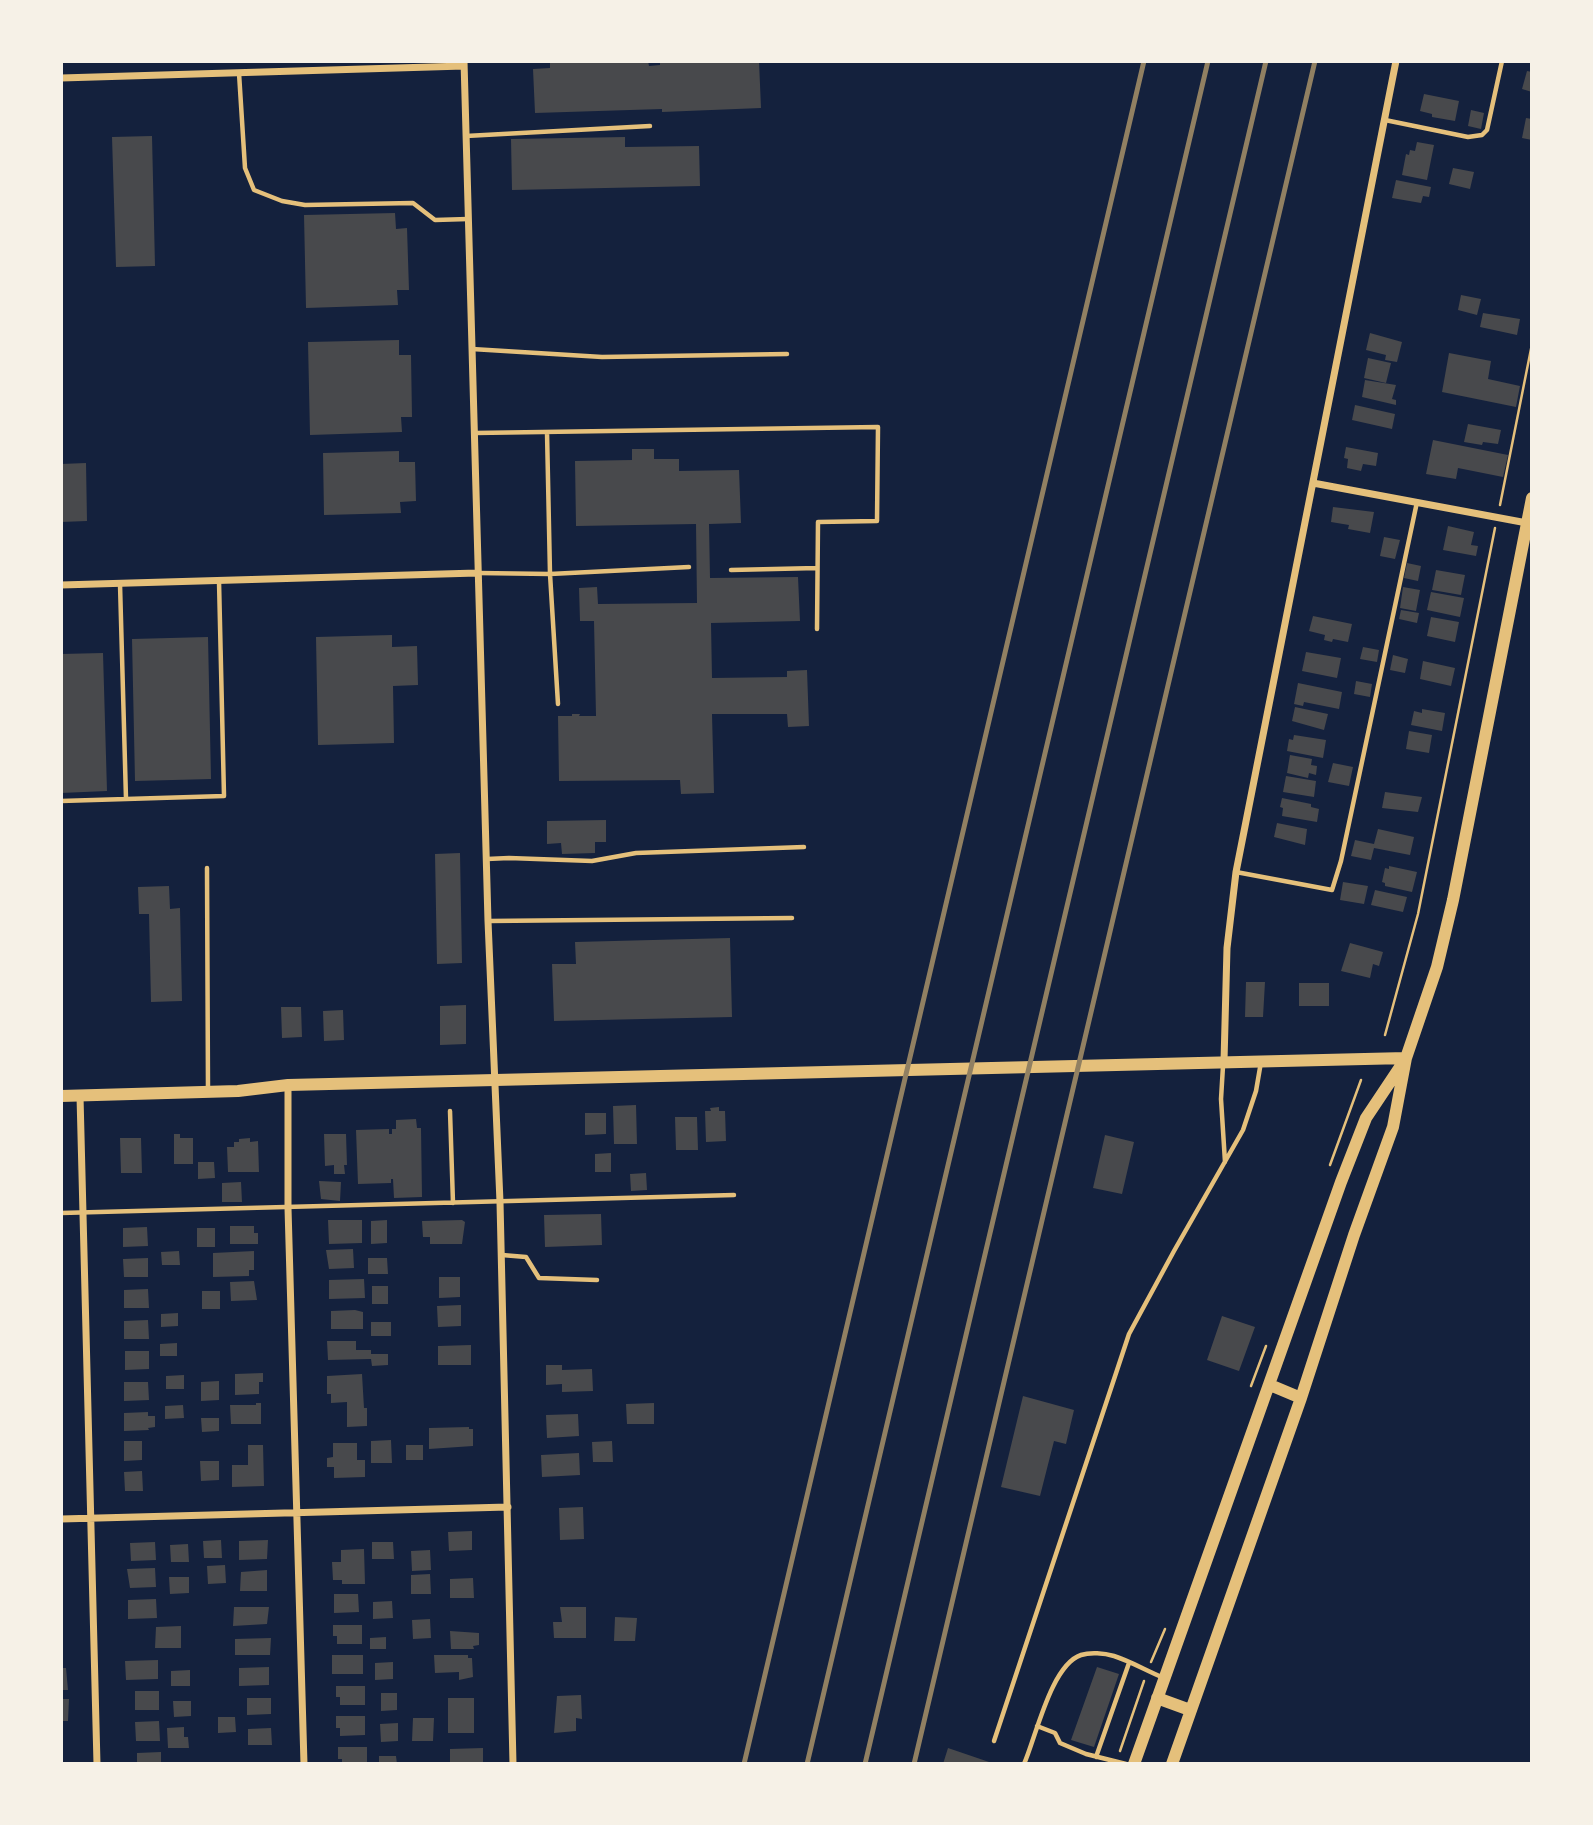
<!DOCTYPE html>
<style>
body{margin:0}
#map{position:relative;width:1593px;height:1825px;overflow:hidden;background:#14213d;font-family:Roboto,sans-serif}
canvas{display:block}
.frame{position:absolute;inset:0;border:63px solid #f6f1e7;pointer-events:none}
</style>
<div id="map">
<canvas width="1593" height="1825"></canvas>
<div class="frame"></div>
</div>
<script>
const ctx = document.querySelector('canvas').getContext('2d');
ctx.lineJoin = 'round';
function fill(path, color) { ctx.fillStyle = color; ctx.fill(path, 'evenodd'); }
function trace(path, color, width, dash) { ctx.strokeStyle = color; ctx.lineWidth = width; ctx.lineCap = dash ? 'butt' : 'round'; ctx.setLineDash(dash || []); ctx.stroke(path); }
fill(new Path2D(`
 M550 61H648L649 66 660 65V62L759 61 761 108 662 112V109L535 113 533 69 550 68Z
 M1527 71 1532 72V92L1522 89Z
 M1424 94 1459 101 1455 121 1432 117V114L1420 111Z
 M1471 110 1484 113 1481 129 1468 126Z
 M1526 118 1532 119V140L1522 138Z
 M152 136 155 266 116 267 112 137Z
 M625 137V147L699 146 700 186 512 190 511 139Z
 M1417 142 1434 145 1427 180 1402 175 1406 154 1409 155 1410 150 1415 151Z
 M1453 168 1474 172 1470 189 1449 184Z
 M1396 180 1431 187 1429 197 1423 196 1421 203 1392 198Z
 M395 213 396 229 407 228 409 290H397L398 305 306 308 304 215Z
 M1461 295 1481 299 1477 315 1458 310Z
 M1483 313 1520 319 1517 335 1480 327Z
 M1370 333 1402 342 1397 362 1385 360 1386 355 1366 350Z
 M399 340V355H411L412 417H401L402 432 310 435 308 342Z
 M1449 353 1491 361 1488 379 1520 386 1516 407 1442 392Z
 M1368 358 1391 363 1386 383 1364 378Z
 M1365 380 1396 385 1392 399 1396 400V405L1362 397Z
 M1355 405 1395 414 1392 429 1352 420Z
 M1468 424 1501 430 1498 444 1483 442 1482 445 1464 442Z
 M1433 440 1508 455 1503 477 1458 468 1456 479 1426 474Z
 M1346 447 1378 453 1376 466 1363 464 1361 471 1347 468 1348 459 1344 458Z
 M632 449H654V459H679V471L739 470 741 523 709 524 710 578 798 577 800 621 711 623 712 678 787 677V671L807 670 809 726 788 727 787 714H712L714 793 681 794 680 780 559 781 558 716H572V714H580L579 716H596L594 621H580L579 588 597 587 598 604 697 603 696 524 576 526 575 461 632 460Z
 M399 451V462H415L416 501 400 502 401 513 324 515 323 453Z
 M86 463 87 521 61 522V464Z
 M1333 507 1374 512 1370 533 1348 529 1349 525 1331 522Z
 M1448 526 1474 532 1471 545 1478 546 1476 556 1443 550Z
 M1384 537 1400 540 1395 559 1380 556Z
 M1407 563 1421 566 1418 581 1404 578Z
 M1436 570 1465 575 1461 595 1432 590Z
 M1403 587 1420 590 1416 611 1400 608Z
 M1431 592 1464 598 1460 617 1427 610Z
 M1401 610 1419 613 1417 623 1399 619Z
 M1313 616 1352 624 1348 642 1333 639 1332 642 1324 640 1325 635 1309 631Z
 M1431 617 1459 622 1455 642 1427 636Z
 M392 635V647L417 646 418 685 393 686 394 743 318 745 316 637Z
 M208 637 211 779 135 781 132 639Z
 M1363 647 1379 650 1377 662 1360 659Z
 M1306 652 1341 658 1337 678 1302 671Z
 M103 653 107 791 61 793V654Z
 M1393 655 1408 659 1405 673 1390 670Z
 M1423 661 1455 668 1451 686 1420 679Z
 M1356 681 1372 684 1370 697 1354 694Z
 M1298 683 1342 692 1339 709 1304 702 1303 706 1294 704Z
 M1295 707 1328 714 1324 730 1292 721Z
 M1422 709 1445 713 1442 731 1411 725 1414 711 1422 713Z
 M1409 731 1432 735 1429 753 1406 749Z
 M1294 735 1326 740 1323 758 1287 751 1289 739 1293 740Z
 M1290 755 1312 759 1311 765 1317 766 1316 775 1309 773 1308 778 1287 773Z
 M1333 763 1353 767 1349 786 1328 782Z
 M1286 776 1316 781 1314 797 1283 792Z
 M1385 792 1422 797 1418 812 1382 808Z
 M1282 798 1311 804V807L1319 809 1317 822 1282 816 1283 808 1280 807Z
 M606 820V842H595V853L562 854 561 843 547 844V821Z
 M1277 823 1307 829 1305 845 1274 837Z
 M1378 829 1414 837 1410 855 1374 848 1371 860 1351 856 1355 840 1374 844Z
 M460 853 462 963 437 964 435 854Z
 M1389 866 1417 872 1412 892 1385 886V883L1382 882 1385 868 1389 869Z
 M1343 882 1368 886 1364 904 1340 900Z
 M169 886 170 909 180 908 182 1001 151 1002 149 914H139L138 887Z
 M1375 890 1407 897 1403 912 1371 905Z
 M730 938 732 1017 554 1021 552 964H576L575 942Z
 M1350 943 1383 952 1379 966 1373 964 1370 978 1341 971Z
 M1246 982H1265L1263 1017H1245Z
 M1299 983H1329V1006H1299Z
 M466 1005V1044L440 1045V1006Z
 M281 1007H301L302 1037 282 1038Z
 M343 1010 344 1040 324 1041 323 1011Z
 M636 1105 637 1144H614L613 1106Z
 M719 1107V1111H725L726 1141 706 1142 705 1111H711L710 1108Z
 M585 1113H606V1134L585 1135Z
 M675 1117H697L698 1150H676Z
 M416 1119 417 1128H421L422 1197 394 1198 393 1179H391V1183L358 1184 356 1130 389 1129V1134H392V1129H396V1120Z
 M174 1134H180V1138H193V1164H174Z
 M324 1134H346L347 1165H344L345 1174H334V1165L325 1166Z
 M1105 1135 1134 1142 1122 1194 1093 1188Z
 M120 1138H141L142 1173H121Z
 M250 1138V1142L258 1141 259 1172H228L227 1147H234V1142H239V1139Z
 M611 1153V1172H595V1154Z
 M198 1162H214L215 1178 198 1179Z
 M646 1173 647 1190 631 1191 630 1174Z
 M319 1181 341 1182 340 1201 321 1199Z
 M241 1182 242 1202H222V1183Z
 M601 1214 602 1245 545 1247 544 1215Z
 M328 1220H362V1243L329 1244Z
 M387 1220V1243L371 1244V1221Z
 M462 1220 465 1222 462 1244H430V1237H423L422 1221Z
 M230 1226H254V1233H258V1244H230Z
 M147 1227 148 1246 123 1247V1228Z
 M197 1228H215V1247H197Z
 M353 1249 354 1268 329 1269 326 1250Z
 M179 1251 180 1265H162L161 1252Z
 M254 1251V1270H249V1276L213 1277V1253Z
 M148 1258V1277H124L123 1259Z
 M368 1258H387L388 1274H368Z
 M439 1277H460V1297L439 1298Z
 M364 1279 365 1298 329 1299V1280Z
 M254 1281 257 1300 231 1301 230 1282Z
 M372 1286H388V1304H372Z
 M148 1289 149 1308H124V1290Z
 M202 1291H220V1309H202Z
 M461 1305V1326L438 1327 437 1306Z
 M355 1310 363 1312V1329H331V1311Z
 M178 1313V1326L161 1327V1314Z
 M1222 1316 1255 1327 1239 1371 1207 1360Z
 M148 1320 149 1339H124V1321Z
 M371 1322H391V1336H371Z
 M327 1341H356V1350H371V1354H388V1365L372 1366 371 1359 328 1360Z
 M177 1343V1356H160V1344Z
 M471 1345V1365H438V1346Z
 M125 1351H149V1369L125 1370Z
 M546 1365H562V1370L592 1369 593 1391 562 1392V1384L546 1385Z
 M263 1373V1382H259V1394L235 1395V1374Z
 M362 1374 364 1408H367V1426L347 1427V1402L331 1403V1394H327V1376Z
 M184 1375V1389H166V1376Z
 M219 1381V1400L201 1401V1382Z
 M124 1382H148L149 1400 124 1401Z
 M1023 1396 1074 1410 1066 1444 1054 1441 1040 1496 1001 1487Z
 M256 1403H261V1424H231L230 1405H256Z
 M654 1403V1424H627L626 1404Z
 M183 1405 184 1418 165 1419V1406Z
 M148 1412V1416H155V1427L148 1428 149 1430 124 1431V1413Z
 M578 1414 579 1436 547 1438 546 1415Z
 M201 1418H219V1431L202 1432Z
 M469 1427V1429H473V1446L429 1449V1428Z
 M391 1440 392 1463H371V1441Z
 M124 1441H142V1460L124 1461Z
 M612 1441 613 1462H593L592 1442Z
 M333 1443H357V1460H365V1477L334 1478V1467H327V1458L333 1457Z
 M248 1445H263L264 1486 232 1487V1465H248Z
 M406 1445H423V1460H406Z
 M579 1453 580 1475 542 1477 541 1455Z
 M200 1461H219V1480L201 1481Z
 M142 1471 143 1491H125L124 1472Z
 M583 1507 584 1539 560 1540 559 1508Z
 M472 1531V1550L449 1551 448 1532Z
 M221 1540 222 1558H204L203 1541Z
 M268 1540 267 1559 239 1560V1541Z
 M155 1542 156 1560 131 1561 130 1543Z
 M372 1542H393L394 1559H372Z
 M188 1544 189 1562H171L170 1545Z
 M364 1549 365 1584H342V1580H333L332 1562H341V1550Z
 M430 1550 431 1570 412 1571 411 1551Z
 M225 1565 226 1583 208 1584 207 1566Z
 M155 1568 156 1587 130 1588 127 1569Z
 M267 1570V1591H240L241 1572Z
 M430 1574 431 1594H411V1575Z
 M169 1577H189V1593L170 1594Z
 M473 1578 474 1598H450V1579Z
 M334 1594H358L359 1612 334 1613Z
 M156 1599 157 1618 128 1619V1600Z
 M392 1601 393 1618 373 1619V1602Z
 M234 1607H269L267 1624 233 1626Z
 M560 1607H586V1638H554L553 1622H562Z
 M615 1617 637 1618 635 1641H614Z
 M430 1619 431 1638 413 1639 412 1620Z
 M333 1625H362V1644H337V1636H333Z
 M181 1626V1648H155L156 1627Z
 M450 1631 479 1633V1645L473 1646 474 1649H451Z
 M386 1637V1649H370V1638Z
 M271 1638 270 1655H235V1639Z
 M332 1655H363V1674H332Z
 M434 1655H468V1658H472L473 1677 459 1680V1672L435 1673Z
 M158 1660V1679L126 1680 125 1661Z
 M393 1662V1679L375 1680V1663Z
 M269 1667V1685L239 1686V1668Z
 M1097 1667 1119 1674 1094 1747 1071 1740Z
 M61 1668H66L68 1690H61Z
 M190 1670V1686H171V1671Z
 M336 1686H365V1705H340V1697H336Z
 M135 1691H159V1710H135Z
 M381 1693H397V1710L381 1711Z
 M581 1695 582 1719 576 1718V1731L554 1733 557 1696Z
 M247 1698H271V1714L247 1715Z
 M448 1698H474V1733H448Z
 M61 1699H69L68 1721H61Z
 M173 1701H191V1716L174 1717Z
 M336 1716H365V1735L340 1736V1728H336Z
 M218 1717H235L236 1732 218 1733Z
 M413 1718H434L433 1741H412Z
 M159 1721 160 1741H136L135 1722Z
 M398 1723V1741L381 1742 380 1724Z
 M184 1727V1737H188L189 1748H168L167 1728Z
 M271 1728 272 1745H248V1729Z
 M338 1747H367V1764H342V1759H338Z
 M483 1748V1764H450V1749Z
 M948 1748 992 1763V1764H943Z
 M161 1752V1764H137V1753Z
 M379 1756H396L397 1764H379Z`), '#48494c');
trace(new Path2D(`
 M1500 505 1532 344
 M1385 1035 1418 914 1495 528
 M1330 1165 1361 1080
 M1251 1386 1266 1346
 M1151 1662 1165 1629
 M1120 1751 1144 1681`), '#e5c07b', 2.5);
trace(new Path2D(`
 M239 73 245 168 254 190 282 201 305 205 413 203 435 220 468 219
 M1385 120 1468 137 1482 135 1487 130 1502 61
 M466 136 650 126
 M472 349 602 357 787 354
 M547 432 550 574 689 567
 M475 433 878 427 877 521 818 522 817 629
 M731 570 817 568
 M478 573 550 574 558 704
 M120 584 126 799
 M61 801 224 796 219 581
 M487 859 509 858 592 861 636 853 804 847
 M207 868 208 1091
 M1236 872 1332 890 1341 861 1417 502
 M489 921 792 918
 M1223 1066 1221 1099 1225 1162
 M450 1111 453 1203
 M61 1213 734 1195
 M502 1255 526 1257 539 1278 597 1280
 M1037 1726 1055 1733 1060 1743 1086 1754 1126 1764
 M994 1741 1129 1334 1174 1251 1243 1130 1256 1091 1261 1062
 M1096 1757 1129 1663
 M1024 1764C1036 1737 1051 1665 1081 1655 1090 1652 1104 1653 1114 1656 1130 1661 1147 1671 1164 1678`), '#e5c07b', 4.5);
trace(new Path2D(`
 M464 61 488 921 500 1202 513 1764
 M61 78 464 66
 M1313 483 1527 523
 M61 585 477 573
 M1224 1061 1227 948 1236 872 1396 61
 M288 1085V1208L304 1764
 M80 1096 97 1764
 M61 1519 508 1507`), '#e5c07b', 7);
trace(new Path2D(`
 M61 1096 238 1091 288 1085 1406 1058
 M1270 1385 1301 1398
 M1157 1698 1190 1710
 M1134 1764 1341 1182 1366 1118 1402 1064
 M1172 1764 1301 1398 1354 1235 1393 1127 1406 1058 1437 967 1453 900 1532 498`), '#e5c07b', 12);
trace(new Path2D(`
 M744 1764 1144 61
 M807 1764 1208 61
 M865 1764 1266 61
 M914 1764 1315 61`), '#918062', 5);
</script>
